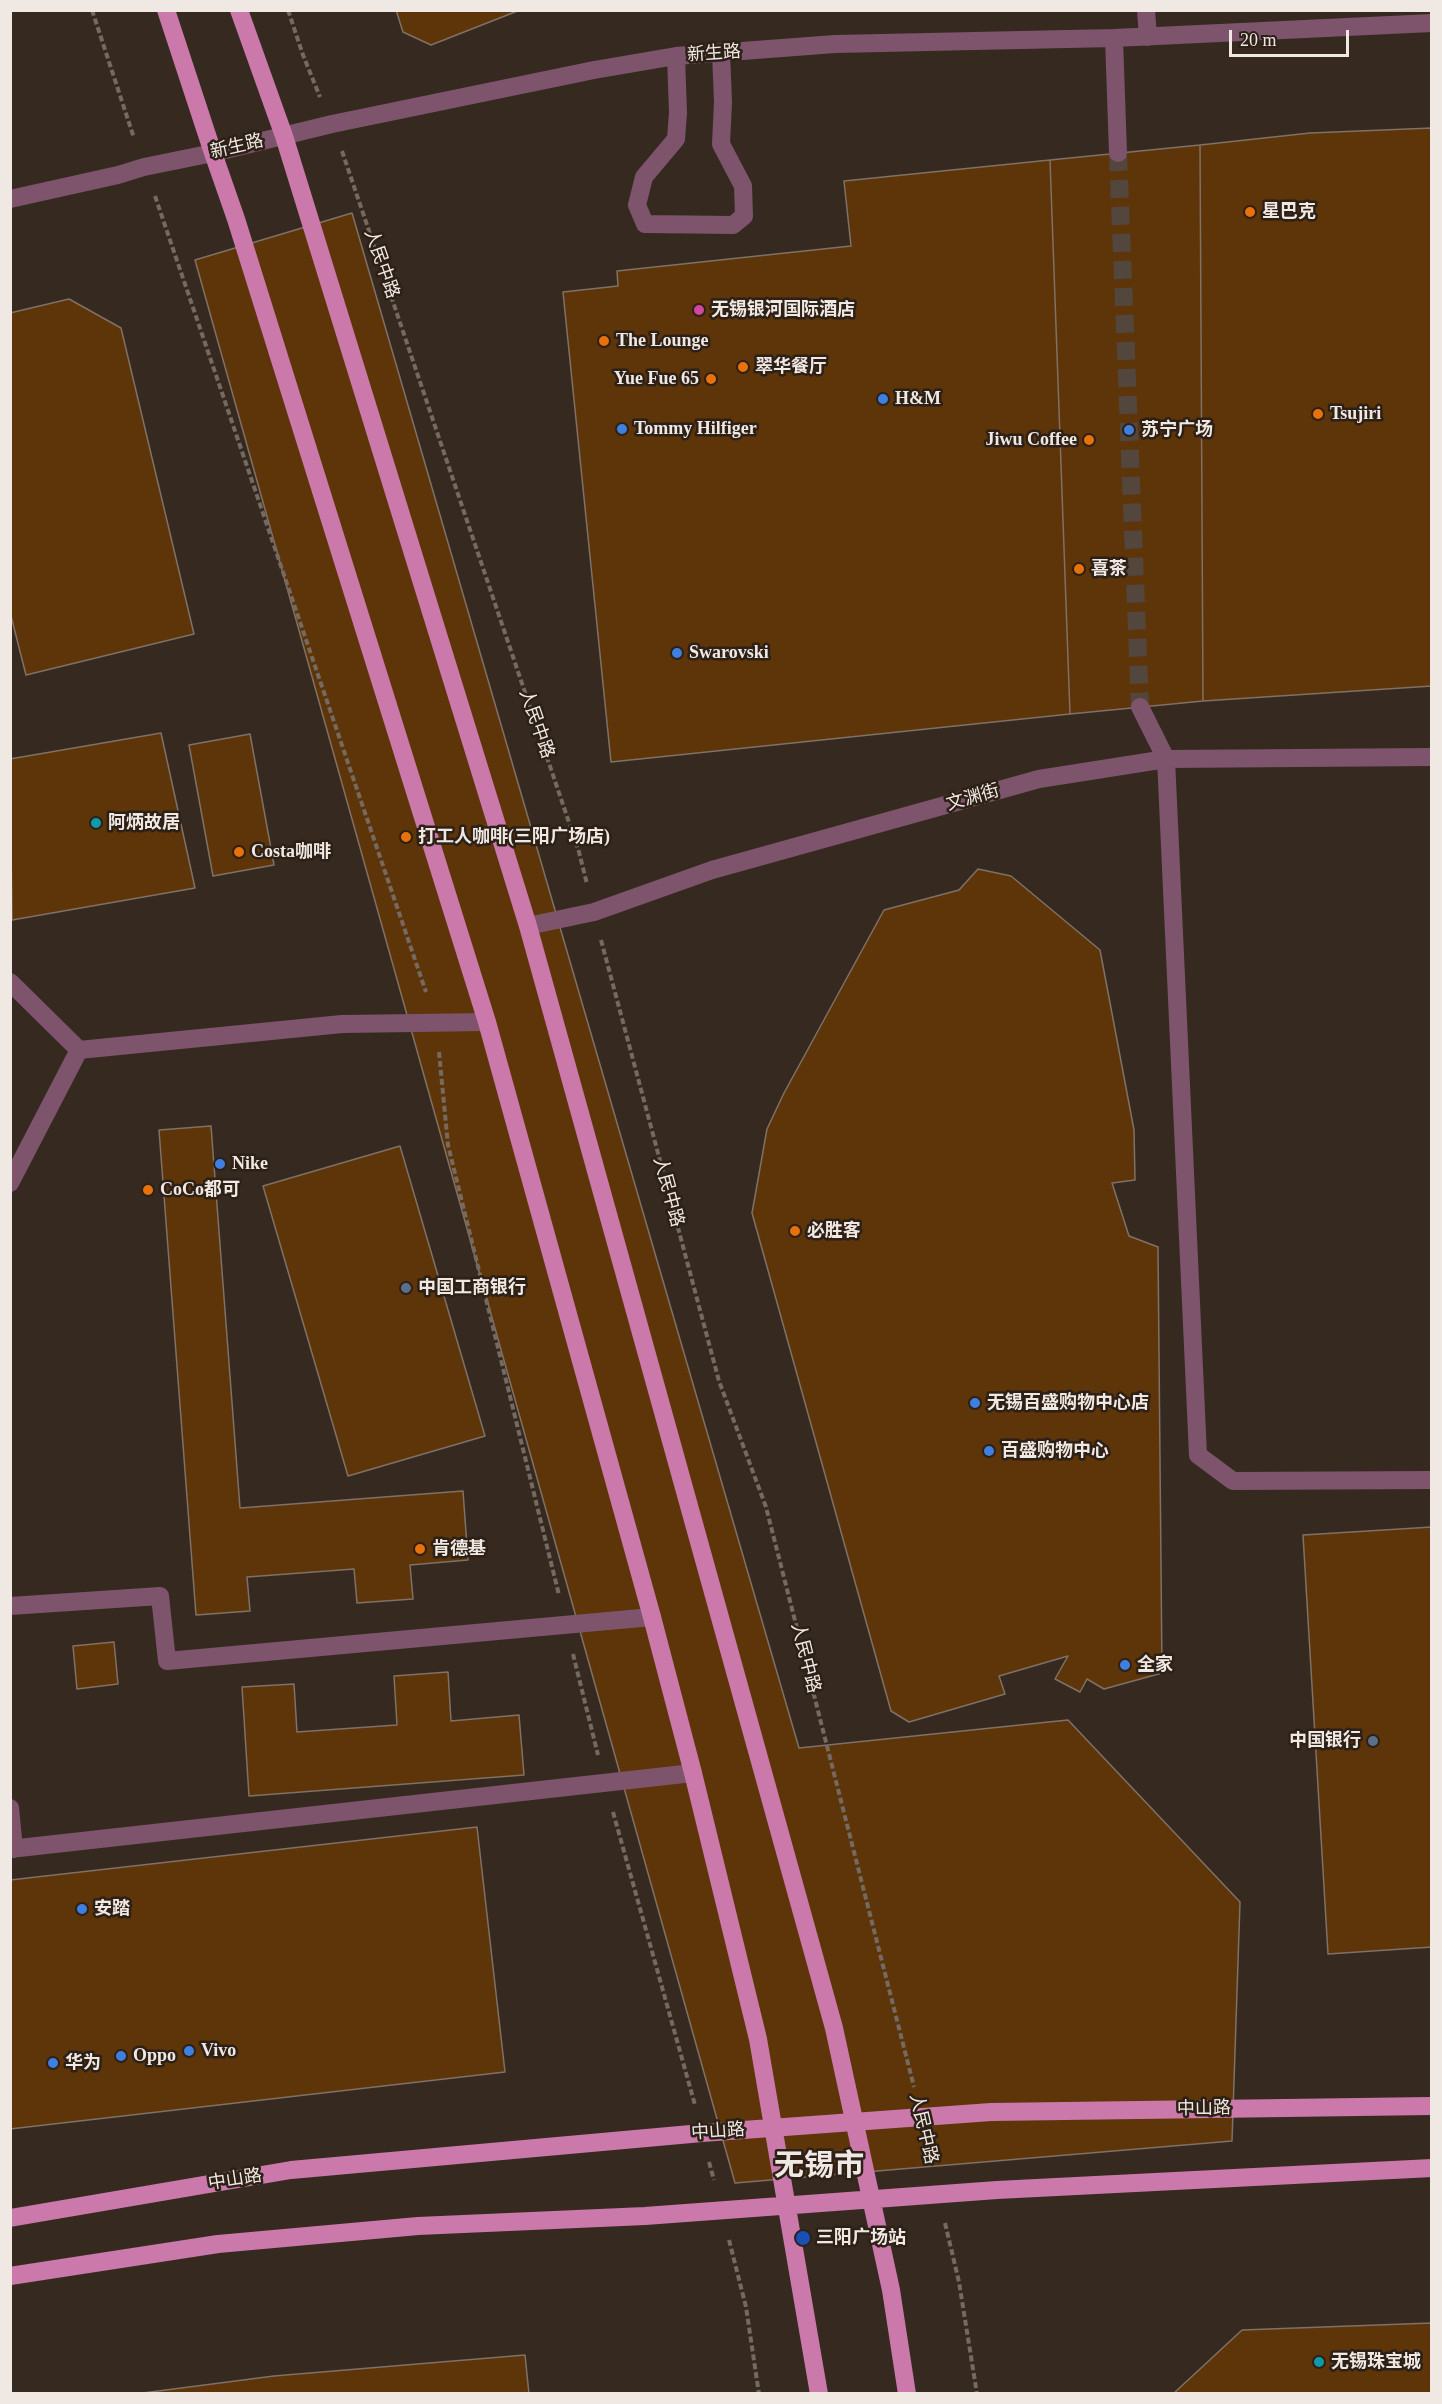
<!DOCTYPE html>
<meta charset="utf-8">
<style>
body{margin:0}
#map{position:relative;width:1442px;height:2404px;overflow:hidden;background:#362a20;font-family:"Times New Roman",serif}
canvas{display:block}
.frame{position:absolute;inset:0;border:12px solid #f0e8e2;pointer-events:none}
.scale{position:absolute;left:1229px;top:30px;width:120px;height:27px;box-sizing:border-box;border:3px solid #f0e8e2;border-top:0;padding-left:8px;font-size:18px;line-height:21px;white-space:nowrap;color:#f0e8e2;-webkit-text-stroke:4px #2c2017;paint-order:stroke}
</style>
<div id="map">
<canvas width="1442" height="2404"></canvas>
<div class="frame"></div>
<div class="scale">20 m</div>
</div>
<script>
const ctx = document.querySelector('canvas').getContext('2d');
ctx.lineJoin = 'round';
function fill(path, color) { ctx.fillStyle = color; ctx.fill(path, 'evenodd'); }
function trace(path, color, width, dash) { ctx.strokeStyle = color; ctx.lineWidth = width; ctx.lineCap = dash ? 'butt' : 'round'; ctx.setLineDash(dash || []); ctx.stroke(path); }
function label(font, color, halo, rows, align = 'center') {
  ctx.font = font + ' "Times New Roman","Noto Sans SC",serif'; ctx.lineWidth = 5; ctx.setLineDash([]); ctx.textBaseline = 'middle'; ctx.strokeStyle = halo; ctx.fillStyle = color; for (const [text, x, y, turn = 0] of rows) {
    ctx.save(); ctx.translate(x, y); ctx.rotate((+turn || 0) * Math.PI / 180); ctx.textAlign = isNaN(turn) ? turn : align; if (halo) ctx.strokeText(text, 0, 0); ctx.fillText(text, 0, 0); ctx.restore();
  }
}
const building = new Path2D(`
 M396 10H520L431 45 403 32Z
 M1432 128V686L1203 701 1200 145 1310 133Z
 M1200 145 1203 701 1070 714 1050 160Z
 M1050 160 1070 714 611 762 563 292 618 286 617 271 851 246 844 181Z
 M352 213 799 1748 1068 1720 1240 1902 1232 2141 735 2183 195 260Z
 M69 299 121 328 194 634 26 675 10 612V313Z
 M161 733 195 888 12 920 10 759Z
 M250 734 274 865 213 876 189 745Z
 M978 869 1011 876 1100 950 1134 1130 1135 1180 1112 1183 1129 1236 1158 1247 1162 1673 1104 1689 1087 1679 1080 1692 1055 1679 1068 1656 999 1676 1005 1694 909 1722 891 1711 752 1213 767 1129 784 1093 884 910 959 890Z
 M211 1126 240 1508 463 1491 468 1560 410 1565 413 1599 357 1603 354 1569 247 1577 250 1611 196 1615 159 1130Z
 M400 1146 485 1436 348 1476 263 1186Z
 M1432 1527V1947L1328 1954 1303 1535Z
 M114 1642 118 1684 77 1689 73 1646Z
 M448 1672 451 1721 519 1715 524 1775 249 1796 242 1687 294 1684 297 1732 397 1725 394 1676Z
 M477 1827 505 2072 10 2129V1880Z
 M1432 2323V2394H1173L1242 2330Z
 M525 2355 529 2394H135L274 2376Z`);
fill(building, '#5e3409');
trace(building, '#807166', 1.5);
trace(new Path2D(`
 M1118 153 1140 707`), '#52463d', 18, [18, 9]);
trace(new Path2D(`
 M92 10 134 138
 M288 10 303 55 320 97
 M342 151 579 852 587 884
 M155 196 426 992
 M601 940 719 1381 766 1507 914 2087
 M439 1052 448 1145 559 1595
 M573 1654 598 1755
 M613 1812 695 2105
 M928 2147 932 2166
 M709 2162 714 2180
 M945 2223 959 2282 977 2394
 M729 2240 746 2307 759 2394`), '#756a61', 4, [6, 3]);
trace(new Path2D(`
 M1146 10 1148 37
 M1114 38 1118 153
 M676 56 678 113 676 139 644 177 637 205 645 224 733 225 744 216 743 186 721 144 723 102 721 53
 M10 199 118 175 144 167 213 153 332 124 594 70 676 56 835 44 1114 38 1432 23
 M1140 707 1166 759 1198 1455 1233 1481 1432 1480
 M528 926 594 912 712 870 1039 779 1166 759 1432 757
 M10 982 79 1050 342 1024 487 1022
 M10 1183 79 1050
 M10 1606 160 1596 167 1661 652 1617
 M10 1808 14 1849
 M10 1849 693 1773`), '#7d546c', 18);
trace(new Path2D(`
 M166 10 213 153 236 219 487 1022 652 1617 693 1773 758 2039 819 2394
 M239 10 284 136 528 926 834 2028 891 2290 907 2394
 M10 2218 291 2170 702 2133 991 2112 1432 2106
 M10 2276 218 2244 418 2226 645 2216 997 2190 1432 2168`), '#cb79ab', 18);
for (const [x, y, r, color] of [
 [1250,212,6,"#e8710a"],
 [699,310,6,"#d1479c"],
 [604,341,6,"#e8710a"],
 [743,367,6,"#e8710a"],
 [711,379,6,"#e8710a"],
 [883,399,6,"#3f7fe0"],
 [1318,414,6,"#e8710a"],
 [622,429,6,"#3f7fe0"],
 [1129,430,6,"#3f7fe0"],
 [1089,440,6,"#e8710a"],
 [1079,569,6,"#e8710a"],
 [677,653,6,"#3f7fe0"],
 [96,823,6,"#0f9aa8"],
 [406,837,6,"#e8710a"],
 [239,852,6,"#e8710a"],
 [220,1164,6,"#3f7fe0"],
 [148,1190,6,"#e8710a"],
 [795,1231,6,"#e8710a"],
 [406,1288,6,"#5c6f8a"],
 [975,1403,6,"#3f7fe0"],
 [989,1451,6,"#3f7fe0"],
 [420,1549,6,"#e8710a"],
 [1125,1665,6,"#3f7fe0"],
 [1373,1741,6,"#5c6f8a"],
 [82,1909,6,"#3f7fe0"],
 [189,2051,6,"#3f7fe0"],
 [121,2056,6,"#3f7fe0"],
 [53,2063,6,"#3f7fe0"],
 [803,2238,8,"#1a4fb4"],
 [1319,2362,6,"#0f9aa8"]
]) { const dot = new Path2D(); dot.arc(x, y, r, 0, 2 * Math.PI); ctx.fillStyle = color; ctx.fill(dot); trace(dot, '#2c2017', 2); }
label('18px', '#f0e8e2', '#2c2017', [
 ["新生路",714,54,-4],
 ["新生路",237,147,-13],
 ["人民中路",381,264,71],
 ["人民中路",536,724,71],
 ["文渊街",973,798,-16],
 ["人民中路",668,1192,75],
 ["人民中路",805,1658,76],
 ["中山路",1204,2109,-1],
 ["人民中路",923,2129,77],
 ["中山路",718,2132,-4],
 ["中山路",235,2180,-9]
]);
label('bold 18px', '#f0e8e2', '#2c2017', [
 ["星巴克",1262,212],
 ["无锡银河国际酒店",711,310],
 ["The Lounge",616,341],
 ["翠华餐厅",755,367],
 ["Yue Fue 65",699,379,"right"],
 ["H&M",895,399],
 ["Tsujiri",1330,414],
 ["Tommy Hilfiger",634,429],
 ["苏宁广场",1141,430],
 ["Jiwu Coffee",1077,440,"right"],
 ["喜茶",1091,569],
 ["Swarovski",689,653],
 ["阿炳故居",108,823],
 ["打工人咖啡(三阳广场店)",418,837],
 ["Costa咖啡",251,852],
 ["Nike",232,1164],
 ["CoCo都可",160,1190],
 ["必胜客",807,1231],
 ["中国工商银行",418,1288],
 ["无锡百盛购物中心店",987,1403],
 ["百盛购物中心",1001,1451],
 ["肯德基",432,1549],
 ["全家",1137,1665],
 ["中国银行",1361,1741,"right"],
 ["安踏",94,1909],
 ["Vivo",201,2051],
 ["Oppo",133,2056],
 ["华为",65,2063],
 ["三阳广场站",816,2238],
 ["无锡珠宝城",1331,2362]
], 'left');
label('bold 30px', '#f0e8e2', '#2c2017', [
 ["无锡市",819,2167]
]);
</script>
